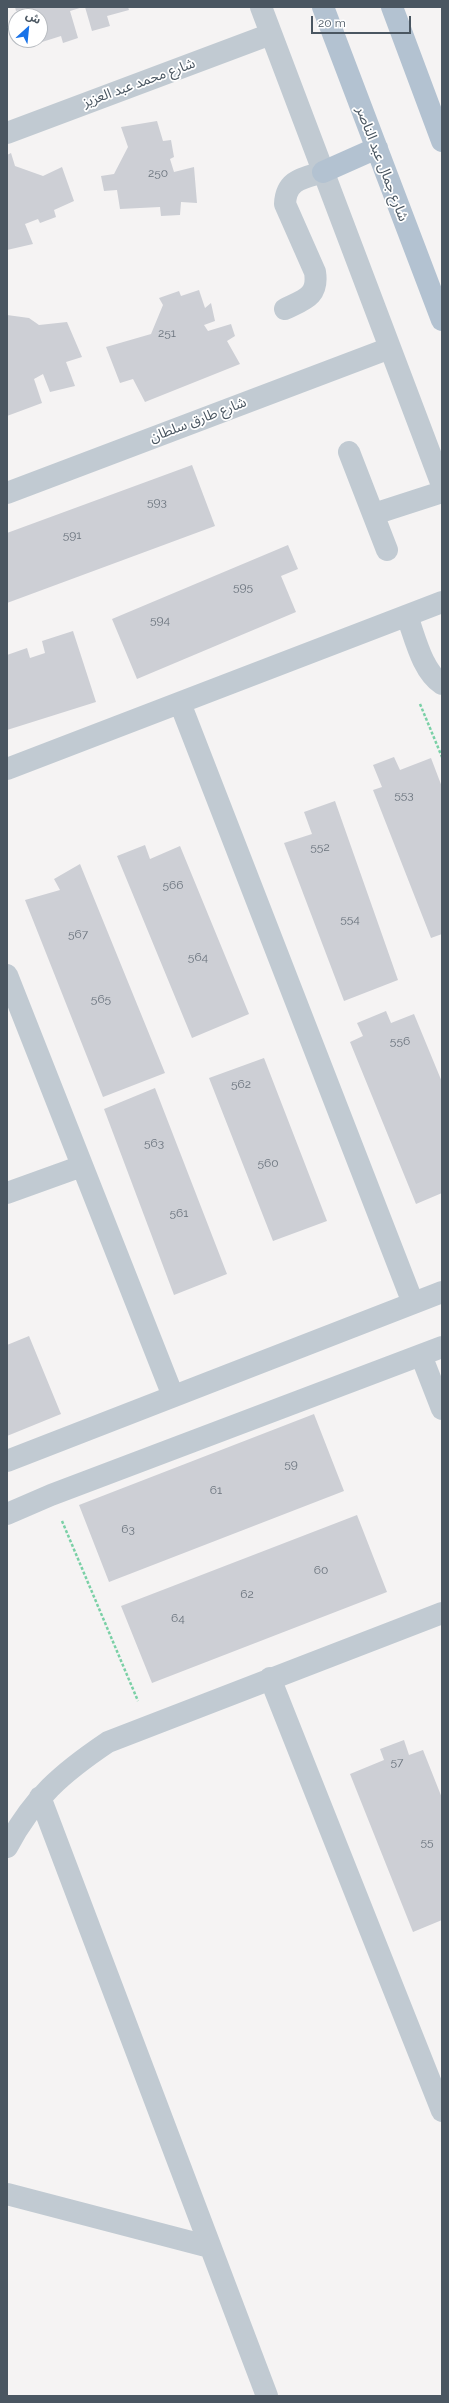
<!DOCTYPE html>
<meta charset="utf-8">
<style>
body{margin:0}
#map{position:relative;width:449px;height:2403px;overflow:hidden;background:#f5f3f3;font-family:Raleway,"Noto Sans Arabic",sans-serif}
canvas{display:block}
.frame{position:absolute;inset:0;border:8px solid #4a5661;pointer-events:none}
.north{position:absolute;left:8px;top:8px;width:40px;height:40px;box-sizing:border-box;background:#fff;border:1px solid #b7bbc0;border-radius:50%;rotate:27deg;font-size:11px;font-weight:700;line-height:16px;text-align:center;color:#4a5661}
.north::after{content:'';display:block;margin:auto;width:14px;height:18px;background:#1a73e8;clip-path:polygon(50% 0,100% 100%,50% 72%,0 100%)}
.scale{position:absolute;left:311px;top:16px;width:100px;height:18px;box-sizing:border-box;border:2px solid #4a5661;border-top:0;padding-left:5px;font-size:12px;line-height:14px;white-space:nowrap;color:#4a5661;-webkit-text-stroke:3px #fff;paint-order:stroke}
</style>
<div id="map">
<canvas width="449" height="2403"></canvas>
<div class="frame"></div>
<div class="north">ش</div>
<div class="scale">20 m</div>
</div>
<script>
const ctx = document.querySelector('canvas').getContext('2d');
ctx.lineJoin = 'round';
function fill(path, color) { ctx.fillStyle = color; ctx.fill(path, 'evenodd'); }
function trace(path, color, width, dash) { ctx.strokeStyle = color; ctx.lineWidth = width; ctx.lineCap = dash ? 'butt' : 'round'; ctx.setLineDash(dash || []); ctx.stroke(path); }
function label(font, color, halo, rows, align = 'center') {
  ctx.font = font + ' Raleway,"Noto Sans Arabic",sans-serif'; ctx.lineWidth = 3.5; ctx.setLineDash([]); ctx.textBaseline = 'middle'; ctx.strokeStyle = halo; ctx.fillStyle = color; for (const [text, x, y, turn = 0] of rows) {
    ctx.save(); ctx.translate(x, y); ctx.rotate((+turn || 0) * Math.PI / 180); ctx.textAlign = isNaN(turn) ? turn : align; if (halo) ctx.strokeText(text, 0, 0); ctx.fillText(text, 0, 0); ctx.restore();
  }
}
fill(new Path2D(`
 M15 7H83L70 11 78 38 63 43 61 36 42 42 40 16H28L26 8 16 11Z
 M85 7H128L129 10 107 16 110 26 92 31Z
 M157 121 163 141 171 140 174 157 170 159 174 172 194 167 197 203 181 202 180 215 161 216 160 207 120 209 117 190 104 191 101 176 114 174 128 147 121 127Z
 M11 153 15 166 43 176 62 167 74 201 54 210 56 217 40 223 38 219 25 224 33 244 7 250V155Z
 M199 290 205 308 211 303 215 321 204 325 208 331 231 324 235 336 227 341 240 364 145 402 133 379 120 383 106 347 151 334 163 305 159 298 179 291 181 296Z
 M7 315 29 318 39 325 67 322 82 357 66 362 75 386 50 392 43 374 34 379 42 403 7 416Z
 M192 465 215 526 7 603V533Z
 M288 545 298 569 281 576 296 612 137 679 112 619Z
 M73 631 96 702 7 730V655L27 648 30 658 45 653 42 641Z
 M394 757 400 770 431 758 442 787V934L431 938 373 790 382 787 373 765Z
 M335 801 398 980 344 1001 284 843 312 834 304 812Z
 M145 845 150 859 180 846 249 1014 192 1038 117 856Z
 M80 864 165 1073 103 1097 25 900 60 890 54 879Z
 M386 1011 391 1023 414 1014 442 1082V1193L416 1204 350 1042 363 1036 357 1023Z
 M264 1058 327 1221 273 1241 209 1078Z
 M155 1088 227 1274 174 1295 104 1109Z
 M29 1336 61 1414 7 1436V1345Z
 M314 1414 344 1491 109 1582 79 1505Z
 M357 1515 387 1592 152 1683 121 1606Z
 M404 1740 409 1755 423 1750 442 1798V1920L413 1932 350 1774 384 1760 380 1749Z`), '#cdcfd5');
trace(new Path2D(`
 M420 704 442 757
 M62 1521 138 1701`), '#7ad0a6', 2.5, [3, 2]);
trace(new Path2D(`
 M261 7 442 485
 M7 133 271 34
 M285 309C303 300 319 297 315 272L285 204C286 179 304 178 323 172
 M349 452 387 550
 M7 493 390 348
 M374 514 442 492
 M407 616C415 637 422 671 442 684
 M180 703 413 1303
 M7 769 442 602
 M7 975 173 1396
 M7 1193 82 1166
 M421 1355 442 1409
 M7 1461 442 1292
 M7 1514 51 1495 442 1347
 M270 1678 442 2111
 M40 1797 267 2396
 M7 1847C33 1798 62 1773 108 1742L442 1613
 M7 2194 210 2247`), '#c1cad2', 22);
trace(new Path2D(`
 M323 7 442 320
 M392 7 442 141
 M323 172 377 148`), '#b3c2d1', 22);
label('12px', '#6b747e', null, [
 ["250",158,173],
 ["251",167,333],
 ["593",157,502],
 ["591",72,535],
 ["595",243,587],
 ["594",160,620],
 ["553",404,795],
 ["552",320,847],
 ["566",173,885],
 ["554",350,919],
 ["567",78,934],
 ["564",198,957],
 ["565",101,999],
 ["556",400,1041],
 ["562",241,1084],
 ["563",154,1143],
 ["560",268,1163],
 ["561",179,1213],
 ["59",291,1464],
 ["61",216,1490],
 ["63",128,1529],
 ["60",321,1570],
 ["62",247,1594],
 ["64",178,1618],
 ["57",397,1762],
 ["55",427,1842]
]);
label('14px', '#4a5661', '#fff', [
 ["شارع محمد عبد العزيز",139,83,-20],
 ["شارع جمال عبد الناصر",382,164,69],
 ["شارع طارق سلطان",198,420,-21]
]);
</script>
